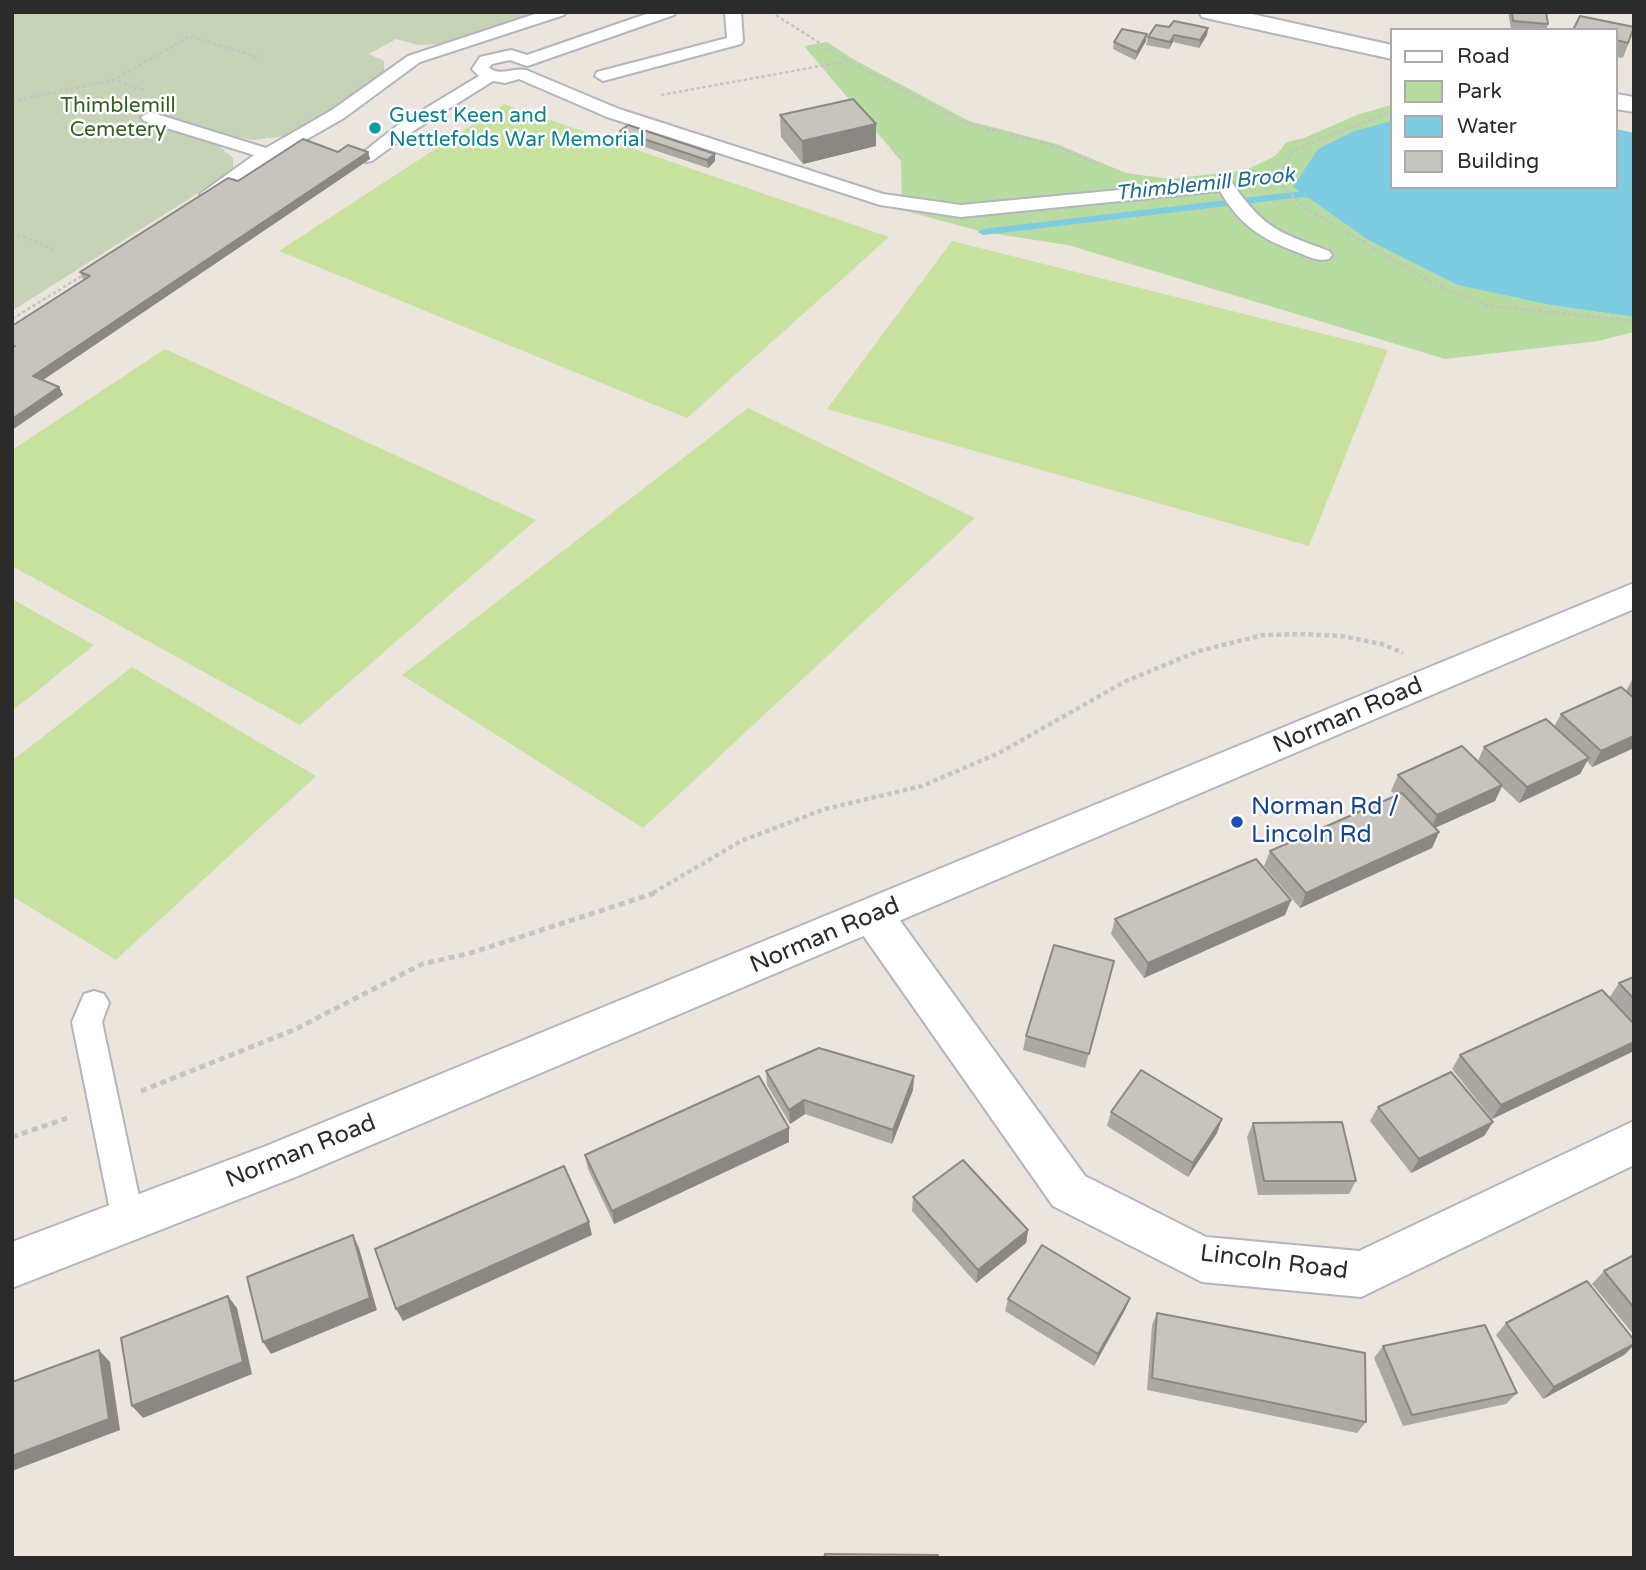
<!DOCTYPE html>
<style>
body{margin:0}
#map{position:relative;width:1646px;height:1570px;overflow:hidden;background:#ebe5de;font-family:"Varela Round",sans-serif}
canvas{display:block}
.frame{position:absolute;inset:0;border:14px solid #2b2b2b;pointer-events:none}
.legend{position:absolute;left:1390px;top:28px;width:228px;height:161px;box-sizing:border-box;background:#fff;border:2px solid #aaa;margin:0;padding:9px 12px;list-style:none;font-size:21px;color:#2b2b2b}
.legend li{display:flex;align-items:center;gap:14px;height:35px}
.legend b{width:35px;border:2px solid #aaa}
</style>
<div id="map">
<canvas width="1646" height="1570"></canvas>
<div class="frame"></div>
<ul class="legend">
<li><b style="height:9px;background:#fff"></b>Road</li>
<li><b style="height:19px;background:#b8dba1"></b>Park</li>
<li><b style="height:19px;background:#7dcce1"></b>Water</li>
<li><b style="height:19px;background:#c7c3bd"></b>Building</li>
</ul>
</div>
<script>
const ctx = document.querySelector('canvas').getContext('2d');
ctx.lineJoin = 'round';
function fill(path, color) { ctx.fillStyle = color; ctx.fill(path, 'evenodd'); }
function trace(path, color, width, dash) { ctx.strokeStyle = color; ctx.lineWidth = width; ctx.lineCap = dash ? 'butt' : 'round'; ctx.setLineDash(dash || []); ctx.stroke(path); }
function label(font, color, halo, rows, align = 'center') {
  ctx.font = font + ' "Varela Round",sans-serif'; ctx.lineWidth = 5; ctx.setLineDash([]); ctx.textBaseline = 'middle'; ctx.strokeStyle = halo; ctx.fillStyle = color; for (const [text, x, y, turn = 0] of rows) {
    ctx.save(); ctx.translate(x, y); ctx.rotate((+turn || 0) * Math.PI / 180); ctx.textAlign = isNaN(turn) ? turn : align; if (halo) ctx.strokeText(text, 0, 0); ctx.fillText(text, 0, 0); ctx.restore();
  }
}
fill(new Path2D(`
 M827 42 853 59 969 121 1057 144 1126 173 1170 179 1246 170 1275 156 1287 142 1304 138 1359 114 1392 105V121L1293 187 1368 240 1457 285 1550 305 1634 317V332L1598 341 1445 359 1068 245 983 232 902 210 901 161 804 46Z`), '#b8dba1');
fill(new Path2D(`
 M12 12H536L438 44 418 45 396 39 369 54 384 61V71L365 84 370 87 287 136 252 140 233 136 220 147 233 158V168L228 174 12 311Z`), '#c6d3b7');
fill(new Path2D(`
 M504 104 889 237 687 418 279 251Z
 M952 241 1388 350 1309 546 827 409Z
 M165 349 536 520 300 725 12 566V450Z
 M748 408 975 518 643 828 402 675Z
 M12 599 94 645 12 711Z
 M132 667 316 776 116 960 12 896V761Z`), '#c8e19e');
fill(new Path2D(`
 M1392 121V187H1616V129L1634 133V317L1550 305 1457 285 1368 240 1293 187 1318 149 1354 131Z`), '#7dcce1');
fill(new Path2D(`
 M1303 191 1324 197 1319 200 1303 197 983 235 978 232 983 229Z`), '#7dcce1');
const service = new Path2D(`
 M541 12H566L564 15 420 62 344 118 274 158 215 198 209 199 200 194 254 155 144 121 141 117 150 112 266 148 332 110 408 56Z
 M652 12H676L674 15 533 64 527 66 510 60 492 64 489 68C502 77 512 67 526 70L619 109 883 194 961 205 1225 180 1231 181C1263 228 1277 232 1329 251L1332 255 1329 259C1317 262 1307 256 1297 252 1261 239 1239 224 1220 191L961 217 880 205 607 117 519 79 505 83 493 81 410 133 372 161 366 162 357 157 398 125 479 76 472 69 480 57 511 50 527 55Z
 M725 12H741L743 41 741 44 603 81 595 76 597 72 727 38Z
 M94 991 104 994 109 1003 102 1022 144 1220 139 1231 128 1235 117 1231 112 1220 72 1022 84 994Z`);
const minor = new Path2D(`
 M873 899 888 904 1085 1176 1206 1237 1359 1251 1634 1121V1165L1361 1297 1202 1282 1053 1206 858 928 852 916 858 904Z`);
const tertiary = new Path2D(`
 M1634 583V609L298 1176 12 1288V1242L266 1146Z`);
const secondary = new Path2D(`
 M1199 12H1243L1392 45V59L1210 19 1202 17Z
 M1616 94 1634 97V112L1616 109Z`);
trace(service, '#b2b5bd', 4);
trace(minor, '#b2b5bd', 4);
trace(tertiary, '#b2b5bd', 4);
trace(secondary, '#b2b5bd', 4);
trace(new Path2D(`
 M771 12 848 61 965 123 1055 146 1101 166
 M144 90 114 80 190 36 257 57
 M661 95 848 61
 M12 101 114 80
 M1261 182 1277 180
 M1333 224 1304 207 1277 180 1293 150 1392 111
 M12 232 55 250
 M1347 232 1434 284 1489 306 1634 321
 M12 319 85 274`), '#c4c4c4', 2.5, [3.5, 2.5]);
trace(new Path2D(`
 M653 893 741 841 825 809 922 786 999 753 1126 681 1199 651 1263 635 1302 634 1341 636 1382 644 1403 653`), '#c4c4c4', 4.5, [4.5, 3.5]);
trace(new Path2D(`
 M141 1091 296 1029 422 964 471 953 658 892
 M12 1137 67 1118`), '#c4c4c4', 5, [6, 4.5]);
fill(service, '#fff');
fill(minor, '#fff');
fill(tertiary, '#fff');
fill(secondary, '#fff');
fill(new Path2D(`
 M1508 12H1546L1548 24 1546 30 1511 29Z
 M1169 27 1208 28 1207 35 1199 48 1173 42 1169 49 1146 45 1148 37Z
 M1634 29 1623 58 1616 57V30Z
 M1146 41 1135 60 1113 49 1114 42Z
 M780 115 876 146 803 164 781 137Z
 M620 131 715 161 708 168 621 139Z
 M338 152H368L370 159 43 380 59 387 63 395 12 430V326L84 281 80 272 238 181Z
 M1634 679V748L1592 767 1587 761 1580 774 1519 803 1502 787 1495 801 1435 828 1439 832 1432 848 1300 908 1264 866 1270 851 1396 795 1391 791 1398 775 1478 761 1484 747 1554 727 1561 714 1626 691 1632 680Z
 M1291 900 1285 915 1144 978 1111 934 1115 919Z
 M1114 961 1085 1068 1023 1050 1026 1036Z
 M1634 977V1051L1492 1119 1452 1069 1460 1055 1609 998 1619 983Z
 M766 1071 914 1076 913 1090 892 1144 805 1114 790 1124 767 1085Z
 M1378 1107 1493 1122 1484 1136 1411 1173 1370 1121Z
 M1111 1112 1222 1119 1217 1133 1188 1177 1107 1126Z
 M1253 1123 1356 1181 1349 1194 1258 1195 1247 1137Z
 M789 1142 614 1224 588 1169 585 1155Z
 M913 1197 1028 1230 1026 1243 976 1283 912 1211Z
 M1634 1255V1335L1592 1284 1604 1271Z
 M1130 1298 1125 1310 1094 1366 1005 1311 1008 1299Z
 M1157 1313 1366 1422 1357 1433 1147 1390 1152 1325Z
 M1506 1323 1634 1340V1346L1624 1355 1543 1399 1496 1335Z
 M1383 1346 1517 1393 1506 1404 1403 1426 1374 1358Z`), '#aba8a3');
fill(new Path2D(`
 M1208 28 1207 35 1199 48 1200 40Z
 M1147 34 1146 41 1135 60 1137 52Z
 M1174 35 1173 42 1169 49 1170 42Z
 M876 124V146L803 164 802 141Z
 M368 152 370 159 37 384 33 376Z
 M715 154V161L708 168 707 160Z
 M59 387 63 395 12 430V419Z
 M1634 736V748L1592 767 1601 751Z
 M1589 758 1580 774 1519 803 1527 787Z
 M1502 785 1495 801 1430 830 1437 815Z
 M1439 832 1432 848 1300 908 1306 893Z
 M1291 900 1285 915 1144 978 1148 963Z
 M1634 1042V1051L1492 1119 1501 1105Z
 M914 1076 913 1090 892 1144 893 1130Z
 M804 1100 805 1114 790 1124 789 1110Z
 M1222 1119 1217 1133 1188 1177 1193 1163Z
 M1493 1122 1484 1136 1411 1173 1419 1159Z
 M789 1128V1142L614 1224 612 1211Z
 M589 1222 592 1235 403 1321 396 1309Z
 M1028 1230 1026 1243 976 1283 978 1270Z
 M353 1235 359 1248 377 1310 271 1354 263 1342Z
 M228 1296 237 1308 252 1374 143 1418 132 1406Z
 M1130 1298 1125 1310 1094 1366 1098 1354Z
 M1634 1344 1624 1355 1543 1399 1554 1387Z
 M99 1350 110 1362 120 1430 12 1471V1456Z`), '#8b8884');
const building = new Path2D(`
 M1512 12H1546L1548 24 1513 21Z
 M1580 16 1634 27 1628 43 1616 40V30H1573Z
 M1174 21 1208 28 1200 40 1174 35 1170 42 1148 37 1156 25 1169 27Z
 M1122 29 1147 34 1137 52 1114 42Z
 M853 99 876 124 802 141 780 115Z
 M628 125 715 154 707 160 620 131Z
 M303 139 338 152 348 145 368 152 33 376 59 387 12 419V348L15 346 12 345V326L90 276 80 272 228 178 238 181Z
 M1621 687 1634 698V736L1601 751 1561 714Z
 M1546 719 1589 758 1527 787 1484 747Z
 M1462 746 1502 785 1437 815 1398 775Z
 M1402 793 1439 832 1306 893 1270 851Z
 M1256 859 1291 900 1148 963 1115 919Z
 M1054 945 1114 961 1089 1054 1026 1036Z
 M1634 977V999L1619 983Z
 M1602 990 1634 1024V1042L1501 1105 1460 1055Z
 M819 1048 914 1076 893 1130 804 1100 789 1110 766 1071Z
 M1141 1070 1222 1119 1193 1163 1111 1112Z
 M1451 1072 1493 1122 1419 1159 1378 1107Z
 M759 1076 789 1128 612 1211 585 1155Z
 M1342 1122 1356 1181H1264L1253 1123Z
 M963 1160 1028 1230 978 1270 913 1197Z
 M564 1166 589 1222 396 1309 375 1249Z
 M353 1235 370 1298 263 1342 247 1277Z
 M1042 1245 1130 1298 1098 1354 1008 1299Z
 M1634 1255V1308L1604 1271Z
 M1587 1281 1634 1340V1344L1554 1387 1506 1323Z
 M228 1296 243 1362 132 1406 121 1338Z
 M1157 1313 1365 1353 1366 1422 1152 1378Z
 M1485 1325 1517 1393 1412 1415 1383 1346Z
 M99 1350 109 1419 12 1456V1382Z
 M825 1554 938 1555V1558H824Z`);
fill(building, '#c7c3bd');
trace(building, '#8b8884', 2);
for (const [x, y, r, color] of [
 [375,128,7,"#0f9aa8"],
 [1237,822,7,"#1a4fb4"]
]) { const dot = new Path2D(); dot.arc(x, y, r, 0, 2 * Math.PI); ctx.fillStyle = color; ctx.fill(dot); trace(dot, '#fff', 2.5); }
label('21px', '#326022', '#fff', [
 ["Thimblemill",118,106],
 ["Cemetery",118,130]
]);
label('21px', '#0d838f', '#fff', [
 ["Guest Keen and",389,116],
 ["Nettlefolds War Memorial",389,140]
], 'left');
label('italic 21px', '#1d6c8d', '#fff', [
 ["Thimblemill Brook",1205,185,-6]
]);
label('24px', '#2b2b2b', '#fff', [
 ["Norman Road",1348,716,-23],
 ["Norman Road",825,936,-23],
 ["Norman Road",301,1152,-22],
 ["Lincoln Road",1274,1263,7]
]);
label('24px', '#164399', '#fff', [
 ["Norman Rd /",1251,808],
 ["Lincoln Rd",1251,836]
], 'left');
</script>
